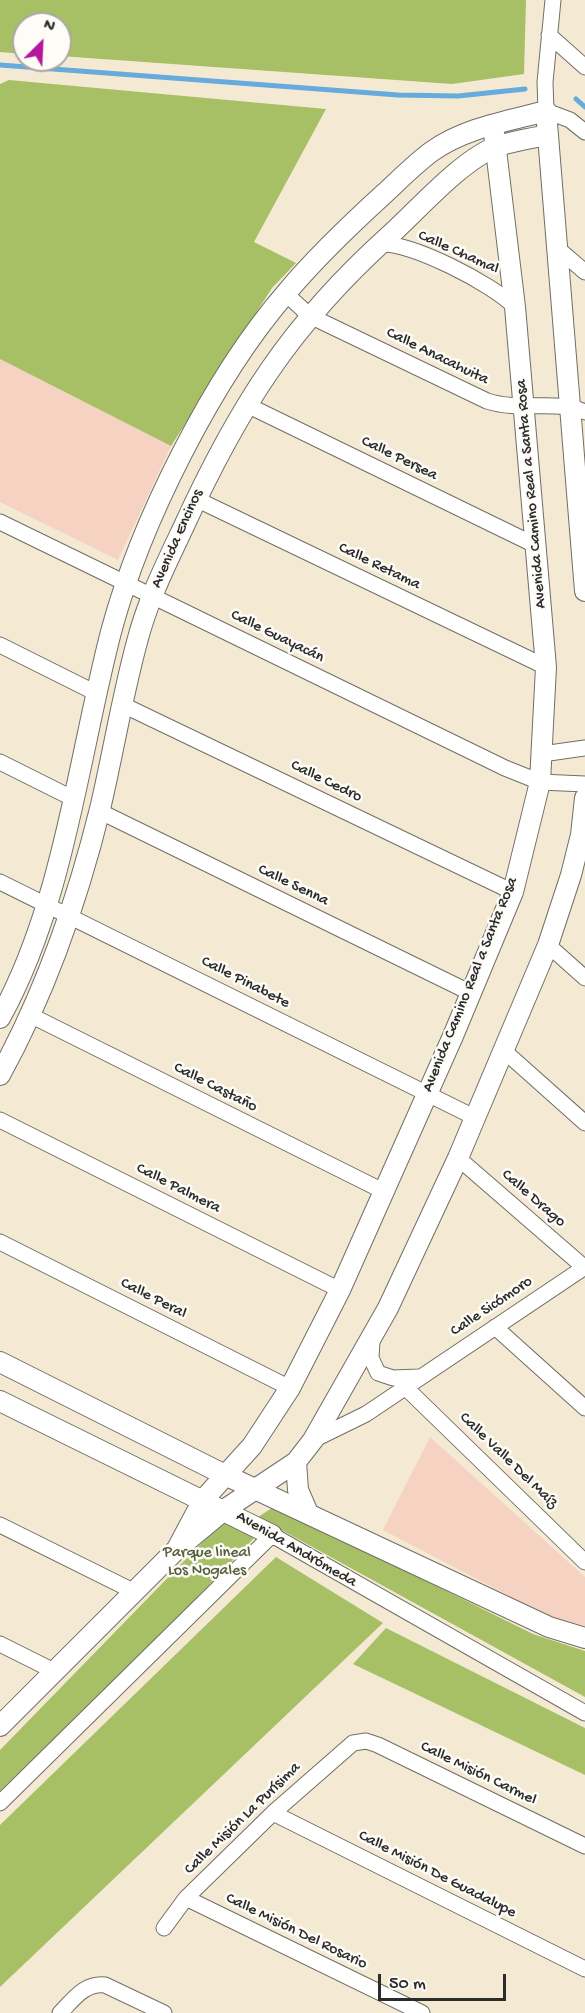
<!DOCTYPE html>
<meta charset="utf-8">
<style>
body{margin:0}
#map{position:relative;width:585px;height:2013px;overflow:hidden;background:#f4ead4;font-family:"Gochi Hand",sans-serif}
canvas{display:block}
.north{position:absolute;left:12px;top:12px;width:60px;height:60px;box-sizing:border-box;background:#fdfcf7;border:2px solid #a9a8a5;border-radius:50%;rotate:24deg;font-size:16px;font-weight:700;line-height:24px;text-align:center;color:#2b2b2b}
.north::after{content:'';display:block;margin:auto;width:21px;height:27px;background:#b5179e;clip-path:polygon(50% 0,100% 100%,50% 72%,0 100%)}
.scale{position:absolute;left:378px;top:1974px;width:128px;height:27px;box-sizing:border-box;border:3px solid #2b2b2b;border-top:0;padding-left:8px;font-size:18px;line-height:21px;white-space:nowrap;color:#2b2b2b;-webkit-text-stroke:4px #fdfcf7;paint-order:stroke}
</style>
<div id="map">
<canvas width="585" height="2013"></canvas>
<div class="north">N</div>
<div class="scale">50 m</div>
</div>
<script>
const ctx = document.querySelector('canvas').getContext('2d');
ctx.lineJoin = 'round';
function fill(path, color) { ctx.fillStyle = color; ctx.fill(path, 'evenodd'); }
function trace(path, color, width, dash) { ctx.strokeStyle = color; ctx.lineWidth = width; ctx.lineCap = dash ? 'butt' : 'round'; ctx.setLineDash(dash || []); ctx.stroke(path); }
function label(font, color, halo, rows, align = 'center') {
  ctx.font = font + ' "Gochi Hand",sans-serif'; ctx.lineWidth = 5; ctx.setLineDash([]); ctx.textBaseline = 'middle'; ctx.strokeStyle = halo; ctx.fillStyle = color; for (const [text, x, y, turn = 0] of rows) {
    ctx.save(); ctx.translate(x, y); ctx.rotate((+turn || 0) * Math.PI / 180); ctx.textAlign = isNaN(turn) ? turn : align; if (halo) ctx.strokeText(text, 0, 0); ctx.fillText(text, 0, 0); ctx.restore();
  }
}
fill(new Path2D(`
 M0 359 171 446 118 560 0 502Z
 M430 1437 585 1577V1626L561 1623 383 1530Z`), '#f6d2c3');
fill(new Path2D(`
 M0 0H526L524 74 452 84 60 56V24H24V54L0 52Z
 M9 80 326 109 254 242 296 263 272 288 171 446 0 359V84Z
 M275 1506 533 1634 585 1651V1697L258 1517Z
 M224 1520 256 1536 175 1621 0 1791V1750Z
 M276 1557 383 1623 0 1987V1825Z
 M386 1628 585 1728V1775L353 1664Z`), '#a7c066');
trace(new Path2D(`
 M0 65 398 95 458 96 525 89
 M576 99 585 107`), '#67aadc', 5);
const minor = new Path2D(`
 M553 0 545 82 546 111 570 120 585 132
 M549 35 585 67
 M379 244C412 242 492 284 515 307
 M557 248 585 272
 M285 293 310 316 487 401C521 412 556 399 585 412
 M245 404 537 546
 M196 499 546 667
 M0 522 505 768 540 782 585 784
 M0 645 98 694
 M123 705 513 892
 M542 754 585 748
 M0 762 74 799
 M99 811 471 993
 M0 882 474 1117
 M548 945 585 978
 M30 1015 385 1192
 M502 1049 585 1123
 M0 1120 340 1290
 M458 1158 585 1268
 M0 1242 290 1388
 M495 1327 585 1408
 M372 1340 371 1358 378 1373 393 1378 419 1377
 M405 1387 585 1562
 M313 1440 366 1414 585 1267
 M0 1525 135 1592
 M0 1644 56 1672
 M0 1803 272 1535 585 1713
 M273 1813 585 1969
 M186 1898 422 2013
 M164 1928 186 1898 273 1813 353 1743 366 1741 378 1745 585 1846
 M60 2013C74 1999 84 1983 105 1985L164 2013`);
const tertiary = new Path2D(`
 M0 1018C64 902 78 759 111 632 140 523 213 377 287 292 317 256 351 224 385 193 400 179 415 164 431 152 464 128 508 121 546 111L585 591
 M0 1075C46 991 77 902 100 809 113 754 122 697 137 642 147 602 166 564 184 526 238 408 291 324 389 236 418 210 462 159 498 146 514 141 532 138 548 135
 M0 1362 225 1475 549 1627 585 1638
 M0 1401 272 1535
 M296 1462 298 1490 308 1513
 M177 1549 203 1500 252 1446 290 1388 340 1290 453 1036 513 892 540 782 546 667 515 307 493 125
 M0 1726 177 1549 224 1510 296 1462 313 1440 388 1308 458 1158 548 945 571 875 581 835 585 798`);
trace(minor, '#716e66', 17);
trace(tertiary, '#716e66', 22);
trace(minor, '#fff', 15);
trace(tertiary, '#fff', 20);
label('16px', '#2b2b2b', '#fdfcf7', [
 ["Calle Chamal",458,253,24],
 ["Calle Anacahuita",437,357,26],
 ["Calle Persea",399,459,26],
 ["Avenida Camino Real a Santa Rosa",532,494,-95],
 ["Avenida Encinos",178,539,-66],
 ["Calle Retama",379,567,26],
 ["Calle Guayacán",277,637,26],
 ["Calle Cedro",326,782,26],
 ["Calle Senna",293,886,26],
 ["Calle Pinabete",245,983,27],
 ["Avenida Camino Real a Santa Rosa",471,985,-68],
 ["Calle Castaño",215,1088,27],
 ["Calle Palmera",178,1189,27],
 ["Calle Drago",533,1199,41],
 ["Calle Peral",153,1299,27],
 ["Calle Sicómoro",492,1307,-34],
 ["Calle Valle Del Maíz",508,1461,44],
 ["Avenida Andrómeda",296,1550,30],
 ["Calle Misión Carmel",478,1774,26],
 ["Calle Misión La Purísima",243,1819,-44],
 ["Calle Misión De Guadalupe",437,1875,27],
 ["Calle Misión Del Rosario",296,1932,26]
]);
label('16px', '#565f40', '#fdfcf7', [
 ["Parque lineal",207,1554],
 ["Los Nogales",207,1572]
]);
</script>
